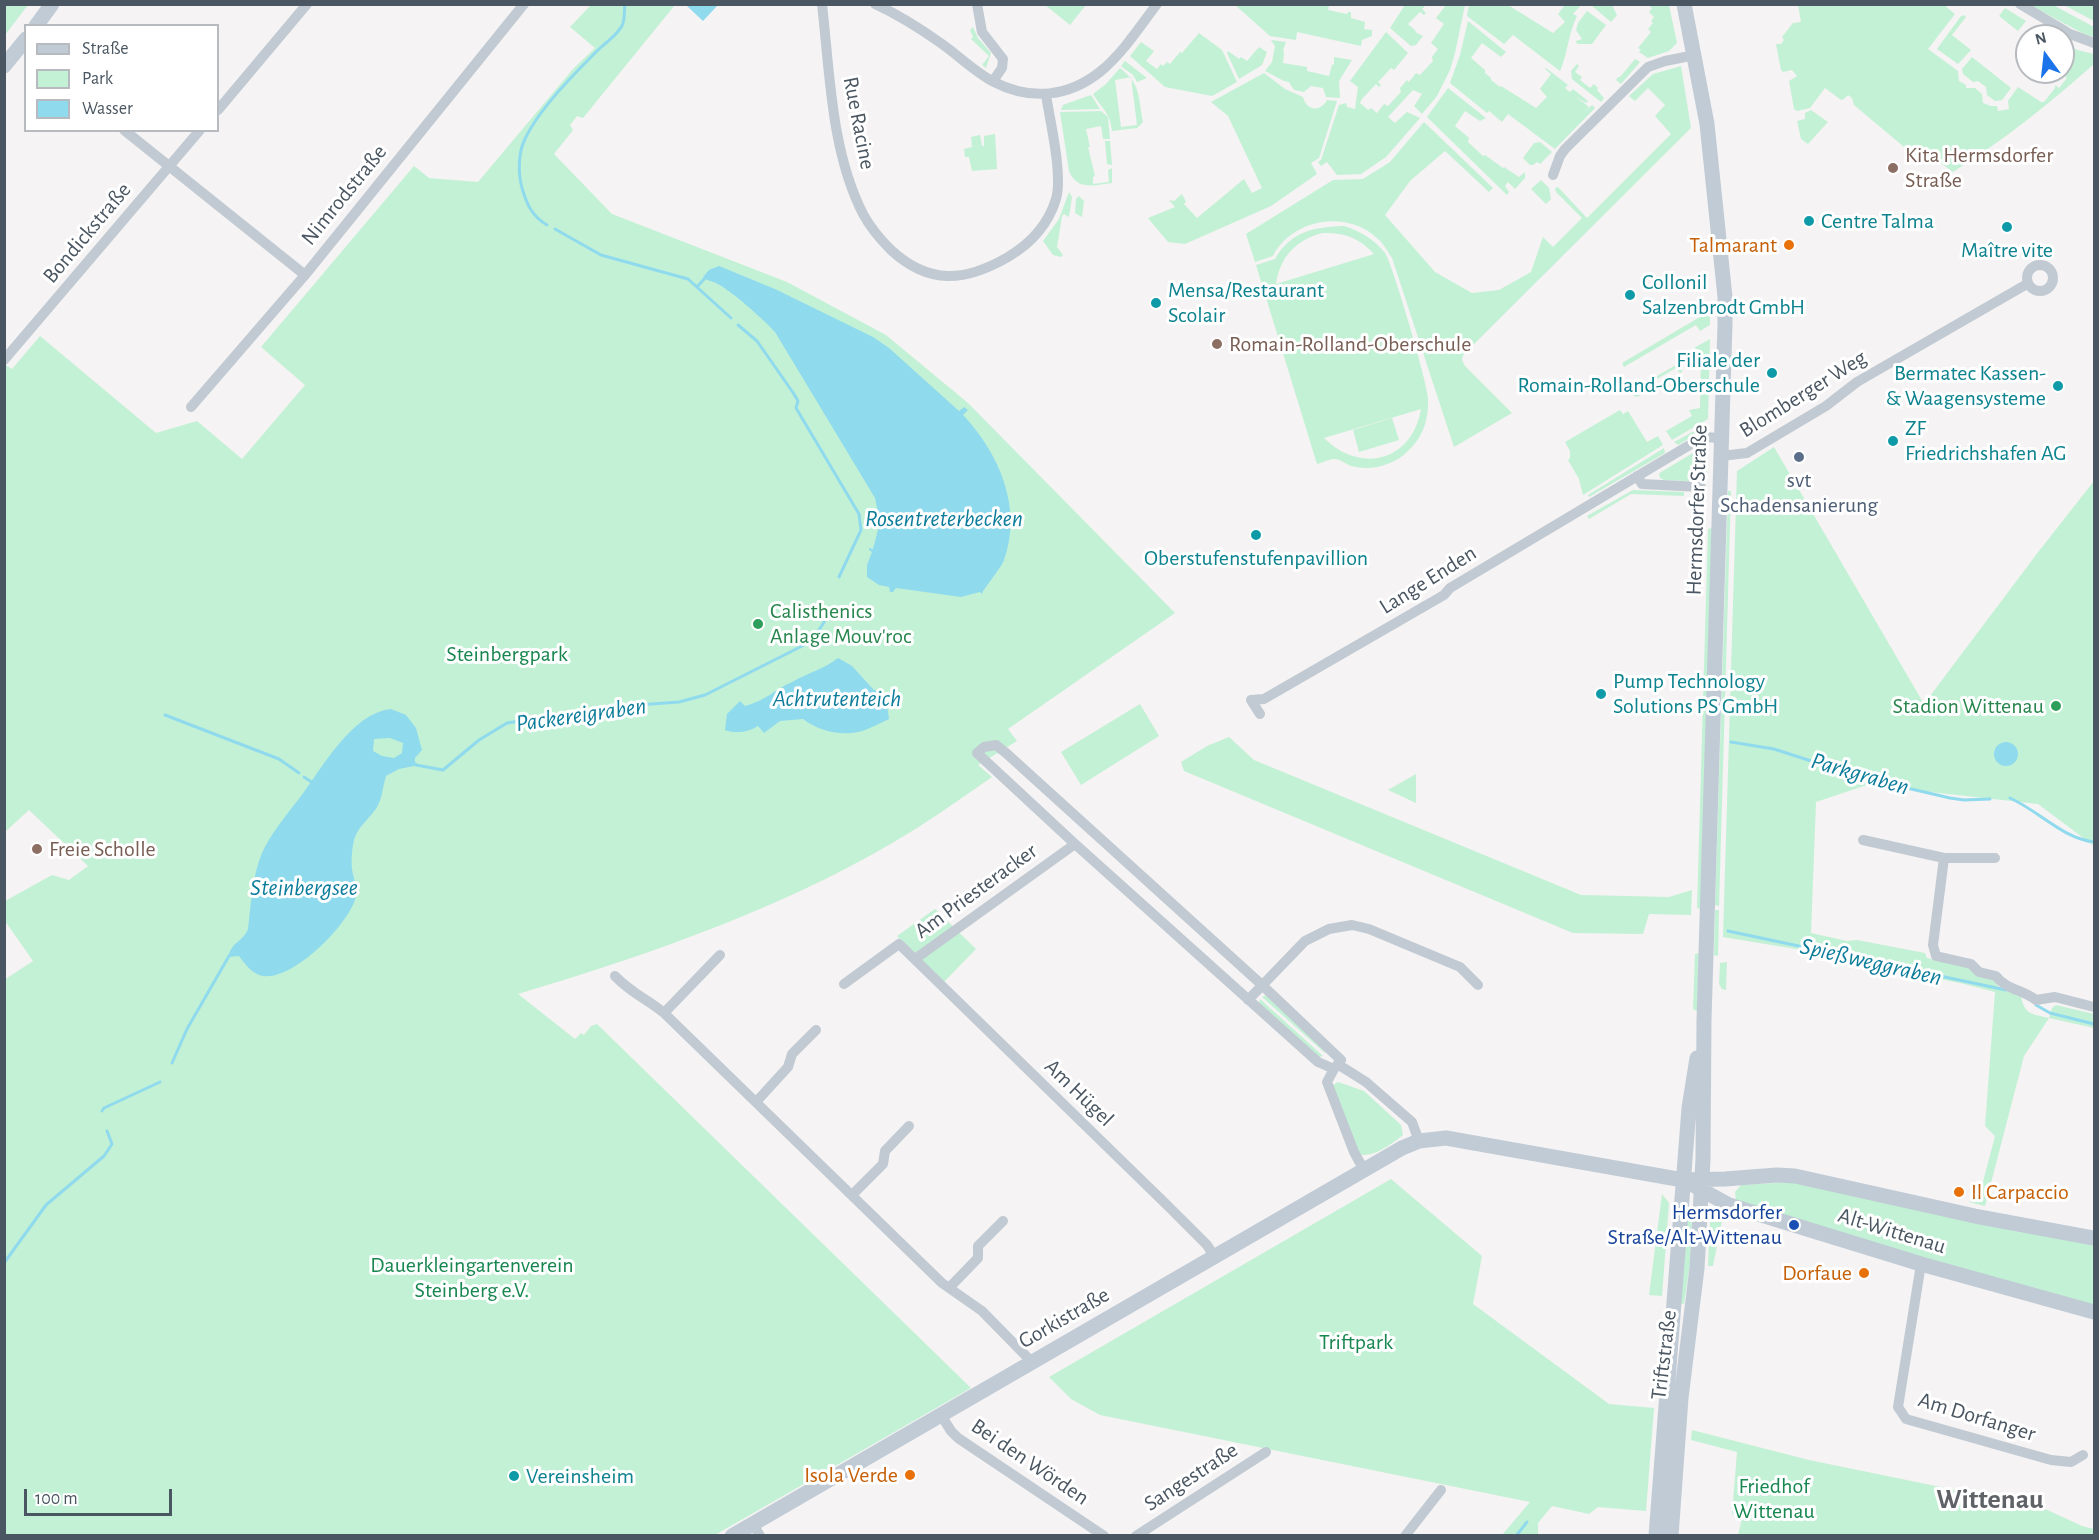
<!DOCTYPE html>
<meta charset="utf-8">
<style>
body{margin:0}
#map{position:relative;width:2099px;height:1540px;overflow:hidden;background:#f5f3f3;font-family:"Alegreya Sans",sans-serif}
canvas{display:block}
.frame{position:absolute;inset:0;border:6px solid #4a5661;pointer-events:none}
.legend{position:absolute;left:24px;top:24px;width:195px;height:108px;box-sizing:border-box;background:#fff;border:2px solid #b7bbc0;margin:0;padding:8px 10px;list-style:none;font-size:18px;color:#4a5661}
.legend li{display:flex;align-items:center;gap:12px;height:30px}
.legend b{width:30px;border:2px solid #b7bbc0}
.north{position:absolute;left:2015px;top:24px;width:60px;height:60px;box-sizing:border-box;background:#fff;border:2px solid #b7bbc0;border-radius:50%;rotate:345deg;font-size:16px;font-weight:700;line-height:24px;text-align:center;color:#4a5661}
.north::after{content:'';display:block;margin:auto;width:21px;height:27px;background:#1a73e8;clip-path:polygon(50% 0,100% 100%,50% 72%,0 100%)}
.scale{position:absolute;left:24px;top:1489px;width:148px;height:27px;box-sizing:border-box;border:3px solid #4a5661;border-top:0;padding-left:8px;font-size:18px;line-height:21px;white-space:nowrap;color:#4a5661;-webkit-text-stroke:4px #fff;paint-order:stroke}
</style>
<div id="map">
<canvas width="2099" height="1540"></canvas>
<div class="frame"></div>
<ul class="legend">
<li><b style="height:8px;background:#c1cbd6"></b>Straße</li>
<li><b style="height:16px;background:#c3f1d5"></b>Park</li>
<li><b style="height:16px;background:#90daee"></b>Wasser</li>
</ul>
<div class="north">N</div>
<div class="scale">100 m</div>
</div>
<script>
const ctx = document.querySelector('canvas').getContext('2d');
ctx.lineJoin = 'round';
function fill(path, color) { ctx.fillStyle = color; ctx.fill(path, 'evenodd'); }
function trace(path, color, width, dash) { ctx.strokeStyle = color; ctx.lineWidth = width; ctx.lineCap = dash ? 'butt' : 'round'; ctx.setLineDash(dash || []); ctx.stroke(path); }
function label(font, color, halo, rows, align = 'center') {
  ctx.font = font + ' "Alegreya Sans",sans-serif'; ctx.lineWidth = 6; ctx.setLineDash([]); ctx.textBaseline = 'middle'; ctx.strokeStyle = halo; ctx.fillStyle = color; for (const [text, x, y, turn = 0] of rows) {
    ctx.save(); ctx.translate(x, y); ctx.rotate((+turn || 0) * Math.PI / 180); ctx.textAlign = isNaN(turn) ? turn : align; if (halo) ctx.strokeText(text, 0, 0); ctx.fillText(text, 0, 0); ctx.restore();
  }
}
fill(new Path2D(`
 M5 4 28 5 5 35 4 5Z
 M591 5H675L583 118 577 116 570 125 573 130 554 154 612 214 787 282 886 335 968 403 1175 613 1008 729 1017 741 978 765 992 777C967 794 942 812 917 828 798 903 652 954 518 994L575 1039 581 1033 584 1035 591 1026 597 1024 971 1388 715 1535H5L4 980 33 961 5 921V901L52 875 69 880 88 866 29 810 5 832 4 364 12 369 40 336 156 433 197 421 242 459 305 385 261 347 414 166 429 178 478 182 573 69 595 48 570 27Z
 M1045 5H1086L1070 25Z
 M1235 5H1329L1328 10 1347 14 1348 12H1351V18L1365 22 1364 29 1372 30V36L1362 40 1361 46 1297 32 1296 40 1270 36Z
 M1405 5H1426L1422 9 1426 13 1424 15 1420 12 1408 24 1416 31 1415 32 1423 36 1416 45 1411 46 1390 28Z
 M1446 5H1465L1455 53 1450 70 1437 96 1422 114 1414 106 1422 94 1413 90 1388 117 1395 123 1407 112 1420 118 1386 157 1361 174 1337 175 1327 162 1321 166 1318 162 1321 160 1339 105 1346 103 1347 107 1355 109 1358 87 1350 81 1386 32 1408 53 1394 70 1391 68 1378 82 1381 85 1379 87 1376 84 1362 99 1360 103 1368 110 1371 108 1377 113 1384 104 1388 106 1401 92 1400 88 1407 80 1409 82 1416 73 1420 75 1433 61 1432 57 1438 49 1431 43 1444 24 1436 18Z
 M1469 5H1508L1553 33 1565 22 1558 14 1565 5H1581L1573 14 1577 16C1568 34 1568 53 1560 71L1513 35 1504 44 1467 16Z
 M1591 5H1612L1617 15 1611 22Z
 M1648 5H1669L1677 43 1669 51 1648 58 1639 52 1641 50 1638 48 1651 32 1648 29 1653 23 1651 21 1654 17 1649 12 1652 8Z
 M1798 5H1944L1955 14 1928 49 1958 71 1959 81 1966 85V88H1975L1982 94 1983 103 1991 106H1997L1998 111 2009 109 2008 101 2018 87 2041 102H2044L2055 88V85L2059 88 2067 78 2060 72H2063L2065 65 2063 63V42L2077 50 2094 54V64C2048 105 2005 139 1953 172L1923 150 1916 157 1854 105 1852 98 1848 95 1844 99 1841 100 1825 88 1810 108 1797 111 1794 109 1789 81 1797 76 1792 70 1783 72 1781 70 1776 44H1781L1784 40 1782 37 1793 23 1801 22Z
 M2030 5H2053L2094 27V37L2084 34Z
 M2063 5H2094V21L2064 5Z
 M2005 8 2026 21 2018 31 1999 16Z
 M1587 11 1606 25 1592 44H1577L1576 41 1582 39 1576 30 1578 23Z
 M1964 15 1966 17 1952 35 1971 50 1958 64 1937 49 1961 16Z
 M1468 21 1506 52 1501 57 1482 43 1471 58 1485 70V73L1491 78V80L1500 87 1501 86 1536 108 1547 97 1540 89 1551 74 1545 69 1546 68 1568 85 1565 88 1570 92 1573 89 1588 101 1586 103 1575 96 1589 107 1585 112 1592 105 1595 108 1555 149 1508 114 1502 122 1489 111 1487 113 1450 83 1460 55Z
 M973 27 978 38 991 53 986 68 982 65 989 56 971 39 973 37 970 30Z
 M1199 33 1222 50 1237 82 1212 96 1165 87 1130 56 1141 42 1154 51 1146 61 1157 69 1161 64 1163 66 1167 62 1170 64 1180 52 1182 53Z
 M1271 40 1286 42 1283 50 1284 52 1283 63 1307 67V71L1329 76 1332 65 1334 64V57L1352 60 1339 81 1340 98 1326 97 1323 88 1311 86 1304 92 1294 90 1289 82 1284 81 1265 71 1272 62 1275 46Z
 M1259 47 1267 52 1262 65 1239 79 1227 53 1228 51 1239 59 1241 57 1247 61Z
 M1972 57 2011 88 2002 100 1995 101 1987 95 1986 87 1978 81 1973 82 1963 74 1962 69Z
 M1635 59 1640 62 1621 84 1616 80 1618 77H1620Z
 M1125 61 1147 78 1137 82 1133 75 1121 66Z
 M1577 64 1579 66 1575 72 1582 77 1580 80 1590 88 1594 84 1598 88 1597 90 1604 98 1601 102 1572 79 1571 71Z
 M1681 66 1691 128 1463 355 1462 360 1465 366 1512 413 1454 447 1392 258C1388 252 1384 244 1378 239 1347 209 1292 219 1273 256L1255 262 1246 234 1333 180 1363 179 1390 162 1424 122 1493 188 1489 192 1445 151 1410 181 1385 215 1435 272 1472 293 1499 290 1531 272 1543 237 1553 247 1582 218 1556 192 1555 188 1558 187 1587 218 1671 134 1655 116 1665 105 1648 88 1635 101 1629 96 1653 74Z
 M1120 68C1141 84 1138 97 1143 122L1137 128 1112 131C1110 112 1102 109 1093 94L1106 84ZM1131 77 1137 125 1121 127 1115 80Z
 M1264 73 1285 89 1303 97C1306 110 1320 113 1327 100L1337 101 1319 158 1311 163 1317 174 1271 206 1185 244 1168 242 1148 218 1175 207 1169 200 1174 201 1182 194 1186 202 1184 204 1197 218 1244 179 1252 193 1262 188 1228 116 1211 102Z
 M1448 88 1486 118 1480 121 1465 111 1455 126 1469 138 1468 142 1483 156 1485 155 1503 168 1504 167 1519 177 1525 172V178L1515 189 1508 182 1505 186 1509 192 1507 195 1427 117Z
 M1091 95 1100 109 1061 110 1063 105Z
 M1811 110 1828 122 1808 144 1801 139 1797 121 1805 119V113Z
 M1101 111 1108 117 1110 139H1103L1101 126 1086 129 1090 147H1088L1095 176 1093 177V184L1109 182 1108 170 1112 168V183C1095 185 1077 191 1069 171L1060 112Z
 M995 134 997 169 972 171 969 157H965L964 149 972 147 971 137 980 135 982 146H984V136Z
 M1105 141H1110L1112 165 1107 164Z
 M1540 142 1552 152 1540 164 1537 162 1533 165H1530L1523 158 1534 143Z
 M1541 180 1549 188 1551 199 1546 204 1531 189Z
 M1069 192 1072 197 1069 217 1064 214 1062 216 1057 247 1063 255 1061 257 1053 255 1043 241 1059 219Z
 M1079 196 1084 201 1082 217 1075 213 1076 199Z
 M1344 226C1360 231 1375 240 1385 253 1392 262 1428 385 1428 398 1429 419 1423 438 1407 452 1392 466 1371 471 1351 466 1346 464 1340 459 1334 459 1329 459 1322 463 1317 464L1256 265 1275 259C1291 231 1314 227 1344 226ZM1322 233C1344 232 1360 238 1374 254L1276 284C1280 257 1296 240 1322 233ZM1421 409C1412 462 1360 474 1324 438Z
 M1710 311V325L1700 331 1696 325 1624 367 1622 363Z
 M1710 339 1708 419 1672 440 1666 431 1692 416 1689 410 1700 408 1701 350 1694 348Z
 M1682 354V372L1680 373 1676 368 1641 388 1644 394 1636 397 1630 393V389L1637 380 1640 386 1681 362 1678 356Z
 M1620 410 1623 414 1628 411 1647 442 1658 436 1663 445 1583 495 1579 479 1568 460 1570 458V451L1565 442Z
 M1392 418 1399 440 1359 452 1353 430Z
 M1705 425 1708 427 1678 445 1674 442Z
 M1703 447H1707V482L1664 480 1660 478 1659 474 1661 472Z
 M1774 447 1924 704 2039 551 2094 481V846L2038 804 1867 785 1816 802 1811 933 1847 941 1857 940 1925 953 1927 958 1969 968 1994 980 1999 988 2021 997C2025 1015 2032 1014 2049 1018L2052 1008 2056 1005 2094 1014V1028L2049 1018 2024 1056 1985 1206 1969 1202 1979 1197 1995 1136 1985 1126 1995 992 1960 983 1824 956 1814 952 1723 937 1737 471Z
 M1664 448 1665 453 1589 497 1588 495Z
 M1633 490 1684 492V496L1631 494 1589 519 1587 516Z
 M1728 491H1731L1719 906 1715 905Z
 M1712 528 1701 909 1697 908 1708 529Z
 M1140 704 1159 736 1081 785 1061 752Z
 M1229 737 1254 760 1581 895 1669 897 1692 890 1691 915 1649 914 1643 934 1573 933 1184 771 1181 762 1207 746Z
 M1416 774V803L1388 790Z
 M935 909 976 949 943 983 897 936Z
 M1715 910H1719L1718 956 1714 955Z
 M1699 953 1697 1011 1693 1009 1695 954Z
 M1727 962 1726 990 1722 989 1719 984 1720 963Z
 M1266 995 1326 1051 1325 1053 1262 997Z
 M1260 999 1323 1056 1319 1057 1259 1003Z
 M1338 1082 1364 1091 1401 1125 1403 1135C1393 1143 1372 1159 1359 1154L1333 1085Z
 M1391 1179 1482 1256 1473 1304 1609 1404 1654 1408 1646 1511 1598 1507 1589 1514 1552 1506 1538 1523V1535H1502L1530 1502 1100 1415 1071 1399 1049 1377Z
 M1792 1182 2094 1243V1309L1736 1201 1735 1192 1741 1185Z
 M1662 1194 1669 1203 1662 1296 1649 1295Z
 M1685 1207 1692 1211 1690 1264 1684 1304 1679 1303Z
 M1722 1221 1713 1266H1708L1710 1222Z
 M1692 1430 1809 1460 2043 1508 2082 1526 2094 1529V1535H1738L1742 1518 1732 1514 1737 1452 1691 1440Z`), '#c3f1d5');
fill(new Path2D(`
 M688 5V4L718 5 703 21 687 6Z
 M719 266 775 289 873 337 889 348 959 411 964 407 968 410 963 415C999 453 1023 508 1004 560 1000 570 983 589 982 594L980 592 961 597 896 588 893 592H890L889 587 879 585 867 577V565L872 552 869 550V548L873 549 880 522 875 498 775 332C763 319 732 291 716 283 711 281 708 281 703 277L709 270Z
 M838 658 852 666 873 689 881 694 887 704 889 719C880 723 871 728 862 731 842 737 819 731 803 719L780 721 764 733 758 726C750 732 734 734 725 730L727 714 740 701 745 706C765 701 774 690 792 682 808 673 824 669 838 658Z
 M391 709 406 715 416 728 422 750 415 758V762L419 765 399 769 386 776C383 786 382 799 377 807 371 817 359 826 355 837 352 845 351 861 352 869 353 878 358 886 356 896 351 923 289 986 259 975 251 972 244 963 239 956L228 957C233 940 242 943 248 929 251 904 252 877 262 853 271 833 288 813 301 796 322 768 352 713 391 709ZM390 738 403 743 402 753 394 758 382 756 373 751 374 739Z
 M1994 754a12 12 0 1 1 24 0a12 12 0 1 1-24 0Z`), '#90daee');
trace(new Path2D(`
 M547 225C532 216 527 205 522 188 518 173 518 153 525 139 539 109 575 73 598 50 605 43 621 32 623 23 625 17 624 10 625 4
 M555 229 601 255 688 279 731 318
 M697 287 706 277
 M738 325 757 341 794 394 798 401 796 408 859 514 861 530 839 577
 M828 614 830 611
 M165 715 279 759 299 773
 M1731 742 1774 749 1864 778 1950 798 1964 800 1990 799
 M416 765 443 770 479 740 507 723 610 707 679 702 705 695 812 641 826 619
 M304 777 313 783
 M2010 798C2039 811 2062 838 2094 842
 M1728 931 2006 990
 M2036 1005 2050 1013 2094 1024
 M172 1063 187 1029 229 956
 M102 1111 104 1108 160 1082
 M4 1263 46 1205 104 1156 112 1144 107 1131
 M1516 1536 1527 1522`), '#90daee', 3);
trace(new Path2D(`
 M822 4C830 74 831 151 863 214 870 227 881 240 891 250 929 285 965 282 1008 257 1030 244 1048 225 1056 199 1063 175 1050 121 1046 95
 M875 4C899 15 921 29 942 44 959 56 976 73 994 82 1031 101 1069 97 1101 71 1123 53 1140 26 1157 4
 M977 4 982 32 1003 59 1002 68 993 81
 M2020 4 2070 34 2094 43
 M218 110 307 4
 M124 130 305 275
 M1553 175 1560 156 1565 149 1648 67 1665 61 1695 55
 M2027 278a13 13 0 1 1 26 0a13 13 0 1 1-26 0Z
 M4 360 200 130
 M191 407 305 275 524 4
 M1721 456 1747 453 1826 406 1857 382 2027 284
 M1637 476 1642 484 1701 487
 M1260 714 1251 700 1264 699 1444 595 1450 588 1703 437 1721 438
 M1863 840 1944 858H1995
 M1944 858 1933 945 1936 956 1971 964 1979 972 1996 976C2005 989 2023 990 2036 1000L2055 997 2094 1007
 M915 959 1075 844
 M615 976C631 993 647 999 664 1013L942 1283 982 1311 1027 1357 1031 1363
 M844 984 899 944 1169 1207 1207 1245 1214 1256
 M1248 1000 1305 941 1329 929 1352 925 1369 929 1460 967 1478 985
 M664 1013 720 955
 M1339 1065 1366 1082 1412 1122 1419 1141
 M1334 1069 1318 1062 1075 844 977 753 984 747 996 745 1006 753 1262 985 1341 1060 1334 1069 1327 1082 1354 1152 1364 1170
 M756 1102 788 1067 792 1054 816 1030
 M852 1195 883 1164 885 1151 909 1126
 M1921 1264 1898 1407 1906 1419 2051 1460 2071 1462 2083 1455
 M950 1287 978 1258V1246L1003 1221
 M941 1415 951 1431 958 1438 1104 1536
 M753 1524 760 1536
 M1136 1536 1266 1452
 M1405 1536 1441 1490`), '#c1cad2', 10);
trace(new Path2D(`
 M36 26 52 4
 M4 66 26 39
 M1693 1185 1729 1205 1921 1264 2094 1312
 M732 1536 1402 1148 1419 1141 1446 1138 1683 1180 1725 1179 1777 1175 1795 1176 1975 1216 2094 1238
 M1656 1536 1689 1108 1697 1058
 M1671 1536 1681 1398 1697 1268 1703 1159 1704 1020 1725 324V297L1707 124 1684 4`), '#c1cbd6', 15);
for (const [x, y, r, color] of [
 [1893,168,6,"#8d6e63"],
 [1809,221,6,"#0f9aa8"],
 [2007,227,6,"#0f9aa8"],
 [1789,245,6,"#e8710a"],
 [1630,295,6,"#0f9aa8"],
 [1156,303,6,"#0f9aa8"],
 [1217,344,6,"#8d6e63"],
 [1772,373,6,"#0f9aa8"],
 [2058,386,6,"#0f9aa8"],
 [1893,441,6,"#0f9aa8"],
 [1799,457,6,"#5c6f8a"],
 [1256,535,6,"#0f9aa8"],
 [758,624,6,"#2e9e5b"],
 [1601,694,6,"#0f9aa8"],
 [2056,706,6,"#2e9e5b"],
 [37,849,6,"#8d6e63"],
 [1959,1192,6,"#e8710a"],
 [1794,1225,6,"#1a4fb4"],
 [1864,1273,6,"#e8710a"],
 [910,1475,6,"#e8710a"],
 [514,1476,6,"#0f9aa8"]
]) { const dot = new Path2D(); dot.arc(x, y, r, 0, 2 * Math.PI); ctx.fillStyle = color; ctx.fill(dot); trace(dot, '#fff', 2); }
label('22px', '#4a5661', '#fff', [
 ["Rue Racine",859,123,79],
 ["Nimrodstraße",344,195,-51],
 ["Bondickstraße",87,233,-50],
 ["Blomberger Weg",1803,394,-32],
 ["Hermsdorfer Straße",1697,510,-88],
 ["Lange Enden",1428,580,-32],
 ["Am Priesteracker",976,891,-36],
 ["Am Hügel",1079,1093,44],
 ["Alt-Wittenau",1892,1231,17],
 ["Gorkistraße",1064,1318,-30],
 ["Triftstraße",1664,1355,-83],
 ["Am Dorfanger",1977,1417,17],
 ["Bei den Wörden",1030,1462,34],
 ["Sangestraße",1191,1477,-33]
]);
label('22px', '#785e54', '#fff', [
 ["Kita Hermsdorfer",1905,155],
 ["Straße",1905,180],
 ["Romain-Rolland-Oberschule",1229,344],
 ["Freie Scholle",49,849]
], 'left');
label('22px', '#0d838f', '#fff', [
 ["Centre Talma",1821,221],
 ["Maître vite",2007,250,"center"],
 ["Collonil",1642,282],
 ["Salzenbrodt GmbH",1642,307],
 ["Mensa/Restaurant",1168,290],
 ["Scolair",1168,315],
 ["Filiale der",1760,360,"right"],
 ["Romain-Rolland-Oberschule",1760,385,"right"],
 ["Bermatec Kassen-",2046,373,"right"],
 ["& Waagensysteme",2046,398,"right"],
 ["ZF",1905,428],
 ["Friedrichshafen AG",1905,453],
 ["Oberstufenstufenpavillion",1256,558,"center"],
 ["Pump Technology",1613,681],
 ["Solutions PS GmbH",1613,706],
 ["Vereinsheim",526,1476]
], 'left');
label('22px', '#c56008', '#fff', [
 ["Talmarant",1777,245],
 ["Il Carpaccio",1971,1192,"left"],
 ["Dorfaue",1852,1273],
 ["Isola Verde",898,1475]
], 'right');
label('22px', '#4e5e75', '#fff', [
 ["svt",1799,480],
 ["Schadensanierung",1799,505]
]);
label('22px', '#27864d', '#fff', [
 ["Calisthenics",770,611],
 ["Anlage Mouv'roc",770,636],
 ["Stadion Wittenau",2044,706,"right"]
], 'left');
label('22px', '#17864f', '#fff', [
 ["Steinbergpark",507,654],
 ["Dauerkleingartenverein",472,1265],
 ["Steinberg e.V.",472,1290],
 ["Triftpark",1356,1342],
 ["Friedhof",1774,1486],
 ["Wittenau",1774,1511]
]);
label('22px', '#164399', '#fff', [
 ["Hermsdorfer",1782,1212],
 ["Straße/Alt-Wittenau",1782,1237]
], 'right');
label('italic 24px', '#0c7c9b', '#fff', [
 ["Rosentreterbecken",944,519],
 ["Achtrutenteich",837,699],
 ["Packereigraben",581,715,-8],
 ["Parkgraben",1860,774,16],
 ["Steinbergsee",304,888],
 ["Spießweggraben",1871,962,13]
]);
label('bold 28px', '#5f6368', '#fff', [
 ["Wittenau",1990,1500]
]);
</script>
